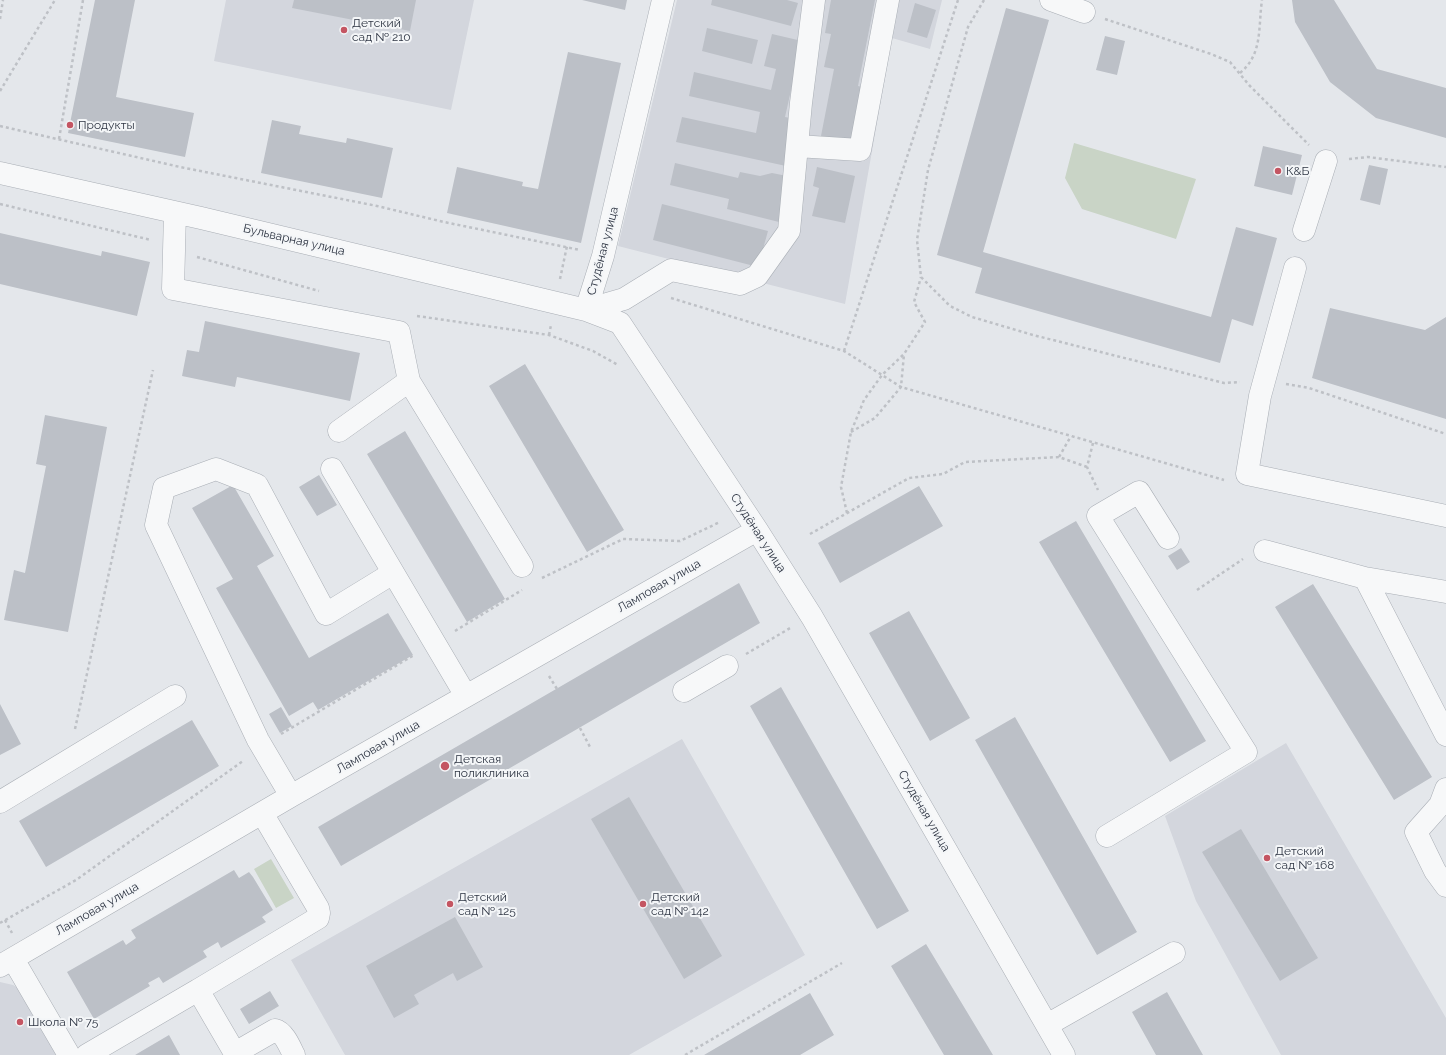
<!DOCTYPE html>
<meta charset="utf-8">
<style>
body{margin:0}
canvas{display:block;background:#e4e7eb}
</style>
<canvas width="1446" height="1055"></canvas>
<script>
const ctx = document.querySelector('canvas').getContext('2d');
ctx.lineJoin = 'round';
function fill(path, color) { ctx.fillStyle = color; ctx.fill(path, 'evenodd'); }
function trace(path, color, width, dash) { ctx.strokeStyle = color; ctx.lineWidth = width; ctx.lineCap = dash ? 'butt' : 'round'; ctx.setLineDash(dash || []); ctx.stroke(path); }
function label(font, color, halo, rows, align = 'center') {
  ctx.font = font + ' Raleway,sans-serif'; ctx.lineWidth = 4; ctx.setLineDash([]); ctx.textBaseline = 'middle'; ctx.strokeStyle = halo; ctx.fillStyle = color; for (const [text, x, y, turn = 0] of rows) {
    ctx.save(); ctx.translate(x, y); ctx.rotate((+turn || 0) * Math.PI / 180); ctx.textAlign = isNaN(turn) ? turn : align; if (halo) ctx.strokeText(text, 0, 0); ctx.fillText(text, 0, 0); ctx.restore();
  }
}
fill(new Path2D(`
 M226 0H474L451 110 214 61Z
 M677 0H942L930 49 892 38 845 304 618 246Z
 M682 739 805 955 629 1055H345L291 960Z
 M1286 743 1446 1018V1055H1281L1196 901 1165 816Z
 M0 982 13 985 20 989 59 1055H0Z`), '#d3d6dd');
fill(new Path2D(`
 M1074 143 1196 179 1176 239 1082 209 1065 178Z
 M271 859 294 898 276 908 254 869Z`), '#c9d4c6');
fill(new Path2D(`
 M95 0H135L116 97 194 113 185 157 68 133Z
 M294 0H416L410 31 292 8Z
 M582 0H627L625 10Z
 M712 0H787L798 3 791 26 711 5Z
 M831 0H875L858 86 867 88 856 144 821 136 834 69 824 67 831 34 825 33Z
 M1292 0H1334L1377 69 1446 88V138L1376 118 1330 82 1295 22Z
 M915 3 936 10 927 38 907 32Z
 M1006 8 1049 20 983 252 1211 317 1236 227 1277 238 1253 326 1232 319 1220 363 975 293 982 268 937 255Z
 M707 28 758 40 752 64 702 51Z
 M772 34 802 41 785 117 796 119 786 166 676 142 682 117 756 133 760 112 689 96 694 72 771 90 776 69 764 66Z
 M1105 36 1125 41 1117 75 1096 70Z
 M568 52 621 63 581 243 447 213 457 167 523 182 522 186 538 189Z
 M272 120 301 126 299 134 346 143 347 138 393 148 382 198 261 173Z
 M1263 146 1302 155 1292 195 1254 186Z
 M675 163 738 178 740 172 760 176 772 173 792 177 783 223 727 209 729 199 670 185Z
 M1369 165 1388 169 1380 205 1360 200Z
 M817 167 855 176 845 223 812 216 819 188 813 186Z
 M662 204 768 231 758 267 653 240Z
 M0 233 101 256 102 251 150 262 137 316 0 284Z
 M1330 308 1425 330 1446 317V419L1312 378Z
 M205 321 360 353 350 401 237 377 235 387 182 376 187 350 199 352Z
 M525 364 624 530 587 552 489 386Z
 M45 415 107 427 68 632 4 620 14 570 25 573 46 466 36 464Z
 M405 431 505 599 467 622 367 454Z
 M319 475 337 505 317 516 299 487Z
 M233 485 274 556 257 566 309 658 388 613 413 655 318 710 313 702 289 716 216 588 233 579 192 508Z
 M919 486 943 526 840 583 818 543Z
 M1076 521 1206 741 1170 762 1039 542Z
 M1181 548 1190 562 1177 570 1168 556Z
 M739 583 760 623 341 866 318 827Z
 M1313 584 1432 777 1394 800 1275 607Z
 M909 611 970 718 930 741 869 633Z
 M781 687 909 911 877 929 750 706Z
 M0 704 21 744 0 755Z
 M281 707 292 726 280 733 269 714Z
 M1015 717 1137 932 1097 955 975 740Z
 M192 720 219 766 46 867 19 821Z
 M629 797 722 956 684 979 591 819Z
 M1241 829 1318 958 1280 981 1202 852Z
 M234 870 239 878 249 872 253 877 273 910 262 917 266 922 221 948 218 942 203 951 207 957 163 983 159 977 148 983 150 986 94 1019 67 972 123 940 126 945 136 938 131 930Z
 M455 917 483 967 457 981 453 973 414 995 419 1004 394 1018 366 966Z
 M926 944 993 1055H944L891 966Z
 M270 991 279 1006 249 1024 240 1009Z
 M1167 992 1203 1055H1156L1132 1012Z
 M810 993 834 1035 800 1055H704Z
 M169 1035 180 1055H135Z`), '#bcc0c7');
const minor = new Path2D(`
 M663 0 603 256 586 310 620 323 757 530 812 617 1064 1055
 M1051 0 1084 12
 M797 146 860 150 888 0
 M0 173 201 218 586 310 624 299 671 270 740 284 757 276 789 231 801 103 814 0
 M175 213 173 289 399 332 409 381 522 566
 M1304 230 1326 161
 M1295 268 1260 396 1247 474 1446 516
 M339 431 409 381
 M332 469 466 696
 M1265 551 1365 578 1446 592
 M1365 578 1446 735
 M684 691 727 666
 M1446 789 1440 805 1416 832 1435 871 1446 886
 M291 796 258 740 156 525 164 488 216 469 257 485 326 614 393 573
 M0 802 175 696
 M1107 836 1246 752 1098 516 1139 492 1168 538
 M13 959 69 1055
 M0 966 291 796 757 530
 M198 990 318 918 319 913 318 908 262 813
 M1047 1025 1174 953
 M235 1053 275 1030C284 1032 290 1047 294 1055
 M87 1055 198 990 236 1055`);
trace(minor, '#a9aeb5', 23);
trace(new Path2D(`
 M984 0 968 27 928 170 917 240 921 277 950 306 972 317 1033 335 1224 383 1240 382
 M0 19 3 0
 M1105 19 1211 54 1230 62 1249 85 1309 145
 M1240 73C1263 54 1258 28 1262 0
 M0 91 55 0
 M0 126 180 167 377 206 444 222 580 250
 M59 139 83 0
 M1349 159 1368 157 1446 167
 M0 204 151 240
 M197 257 319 291
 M560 279 567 246
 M671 298 844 351 901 387 1224 480
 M417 316 549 335 593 351 618 365
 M549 335 551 325
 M844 351 958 0
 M1286 384 1309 388 1446 434
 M851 432 875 418 901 387 904 354
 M1093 443 1087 467 1098 490
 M1059 457 1071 436
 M847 513 841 487 851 432 864 400 882 375 904 354 925 322 914 302 921 277
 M810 534 909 478 943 474 965 462 1059 457 1087 467
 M542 578 623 539 680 541 720 522
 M1197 590 1243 559
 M455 631 522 590
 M746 654 792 627
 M549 676 557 689
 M580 728 590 747
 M75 729 153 370
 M281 734 414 655
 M5 920 12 933
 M0 923 76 880 243 761
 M685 1055 842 963`), '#bec1c6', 2.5, [3, 3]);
trace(minor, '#f7f8f9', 22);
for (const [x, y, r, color] of [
 [344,30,4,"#c45562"],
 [70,125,4,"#c45562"],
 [1278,171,4,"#c45562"],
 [445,766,5,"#c45562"],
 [1267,858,4,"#c45562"],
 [450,904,4,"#c45562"],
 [643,904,4,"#c45562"],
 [20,1022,4,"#c45562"]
]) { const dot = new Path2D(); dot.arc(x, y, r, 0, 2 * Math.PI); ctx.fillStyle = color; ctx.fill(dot); trace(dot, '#f4f6f8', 1.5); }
label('12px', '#2d3442', '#f4f6f8', [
 ["Детский",352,23],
 ["сад № 210",352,37],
 ["Продукты",78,125],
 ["К&Б",1286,171],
 ["Детская",454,759],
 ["поликлиника",454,773],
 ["Детский",1275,851],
 ["сад № 168",1275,865],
 ["Детский",458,897],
 ["сад № 125",458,911],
 ["Детский",651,897],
 ["сад № 142",651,911],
 ["Школа № 75",28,1022]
], 'left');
label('12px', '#2d3442', '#f4f6f8', [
 ["Бульварная улица",294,240,13],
 ["Студёная улица",603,251,-75],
 ["Студёная улица",758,533,57],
 ["Ламповая улица",659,586,-30],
 ["Ламповая улица",378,747,-30],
 ["Студёная улица",924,811,60],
 ["Ламповая улица",97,909,-30]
]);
</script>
